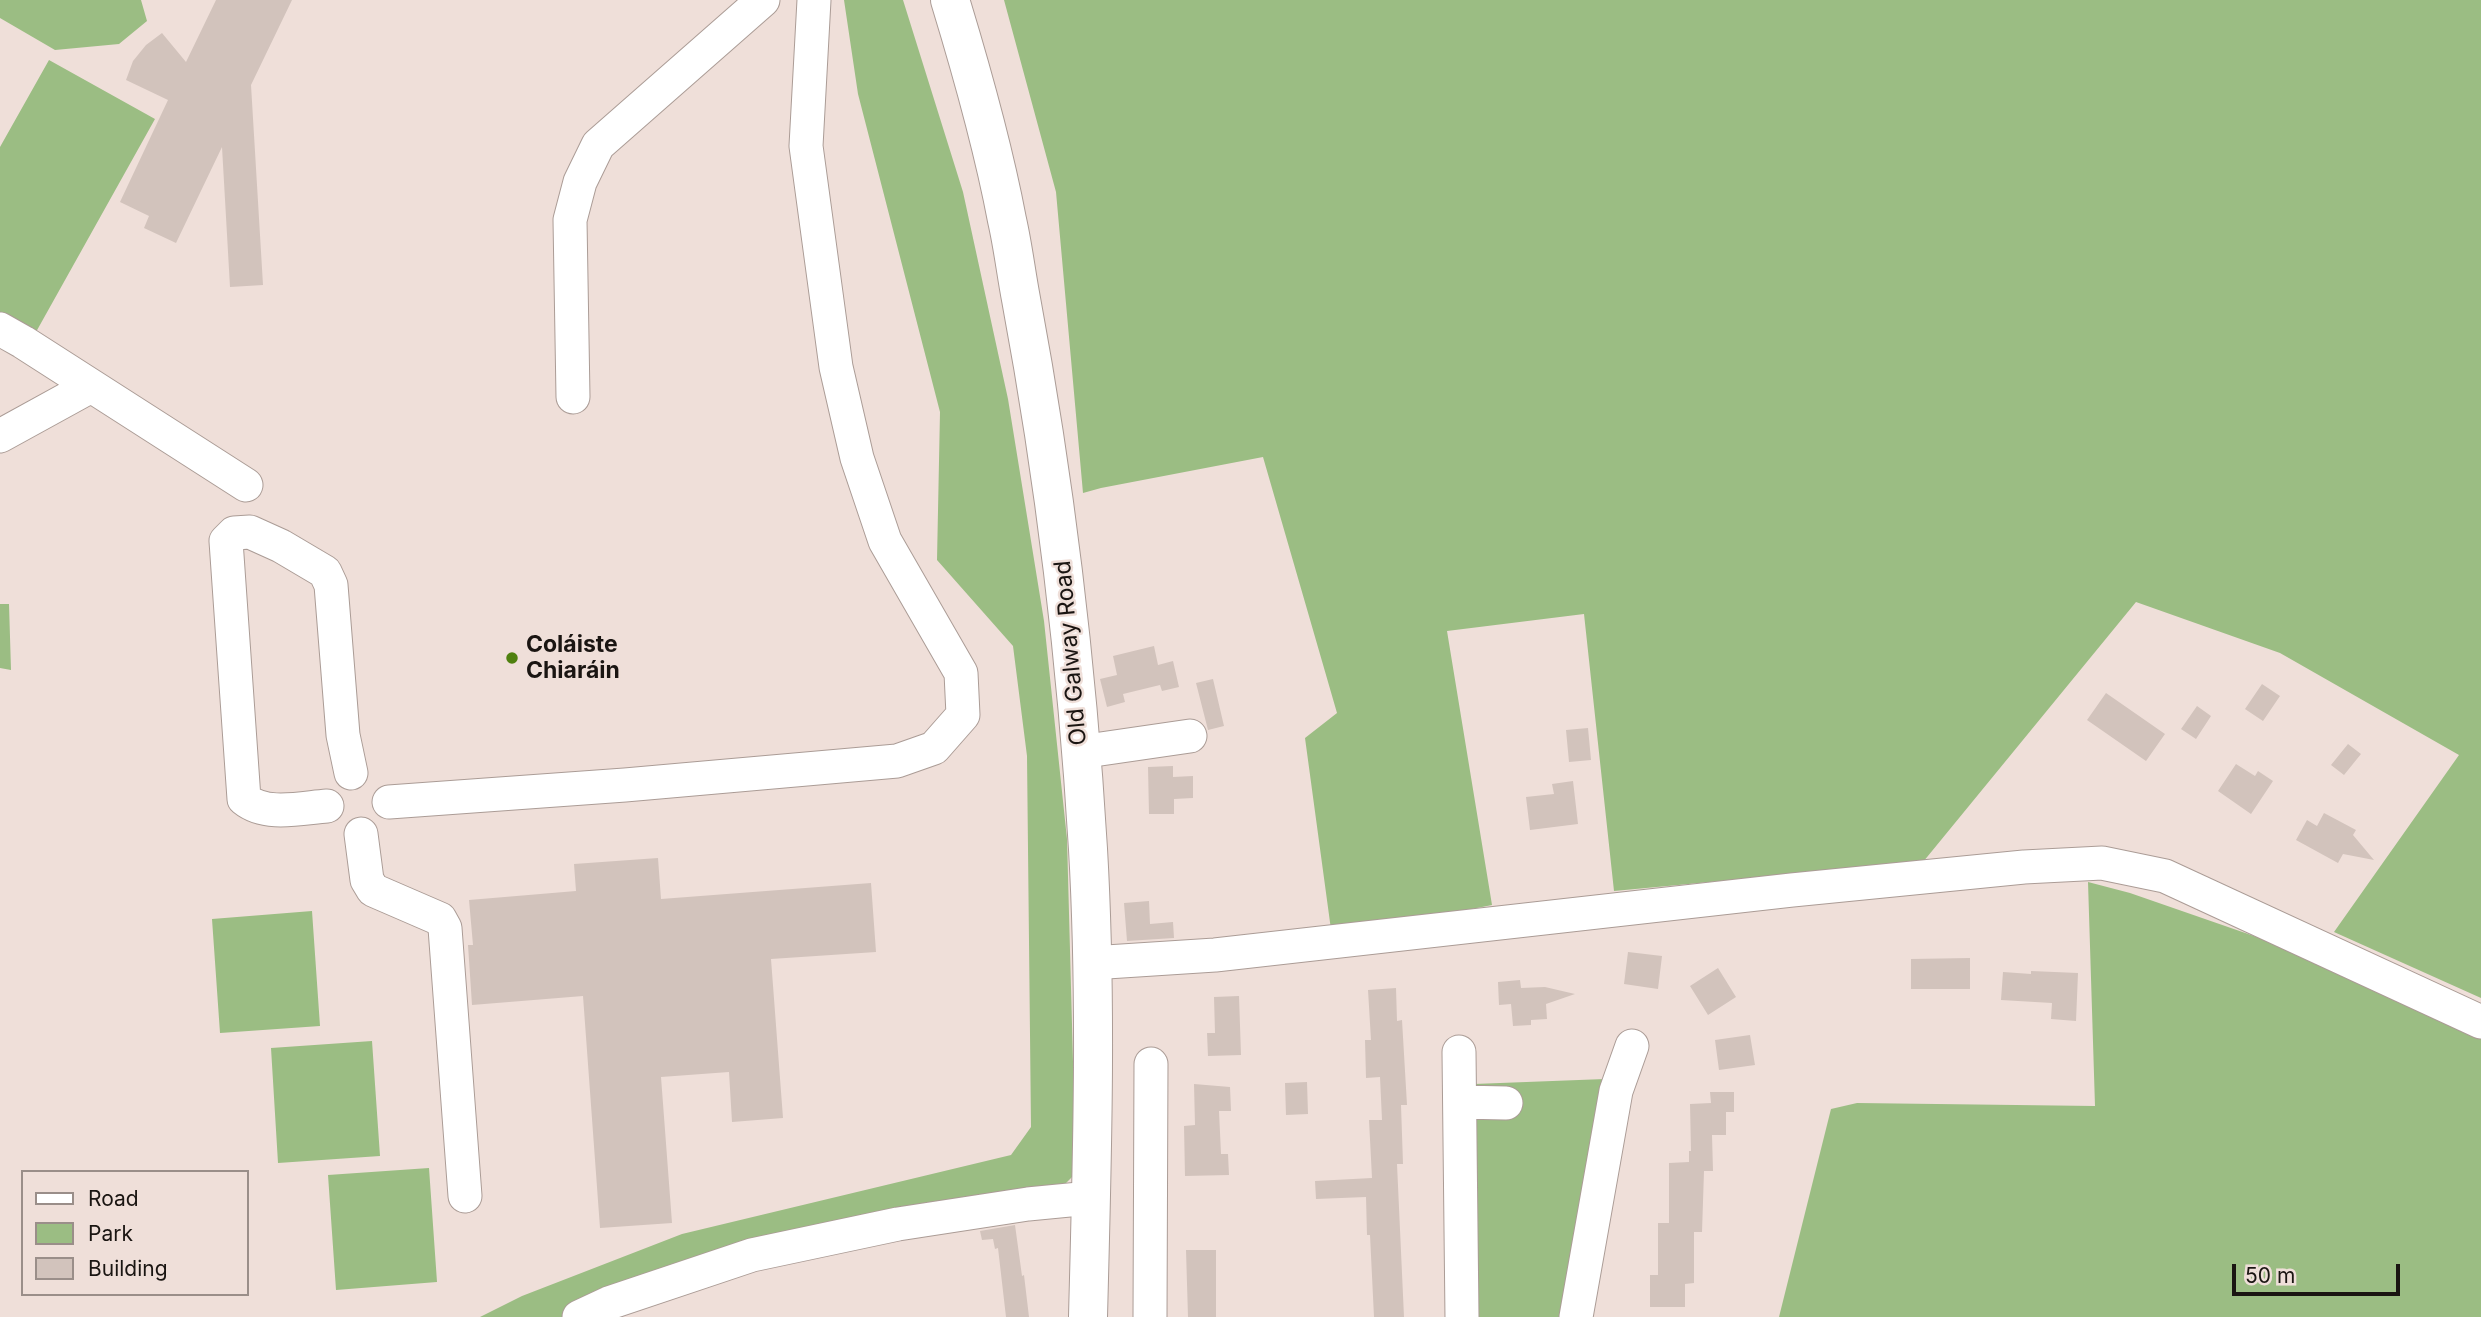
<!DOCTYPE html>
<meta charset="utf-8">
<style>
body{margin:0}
#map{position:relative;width:2481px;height:1317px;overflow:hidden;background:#efdfd9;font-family:Inter,sans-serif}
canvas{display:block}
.legend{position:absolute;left:21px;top:1170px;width:228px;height:126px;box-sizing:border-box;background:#efdfd9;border:2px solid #9a8e89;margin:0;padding:9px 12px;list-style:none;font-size:21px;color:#1a1512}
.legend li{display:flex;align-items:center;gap:14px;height:35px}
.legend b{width:35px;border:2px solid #9a8e89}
.scale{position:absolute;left:2232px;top:1264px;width:168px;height:32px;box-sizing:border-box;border:4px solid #1a1512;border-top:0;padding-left:9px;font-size:21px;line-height:24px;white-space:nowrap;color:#1a1512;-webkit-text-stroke:5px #efdfd9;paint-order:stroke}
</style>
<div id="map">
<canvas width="2481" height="1317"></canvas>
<ul class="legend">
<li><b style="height:9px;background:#fff"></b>Road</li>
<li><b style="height:19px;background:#9bbd83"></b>Park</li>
<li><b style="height:19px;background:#d2c3bc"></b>Building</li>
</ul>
<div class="scale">50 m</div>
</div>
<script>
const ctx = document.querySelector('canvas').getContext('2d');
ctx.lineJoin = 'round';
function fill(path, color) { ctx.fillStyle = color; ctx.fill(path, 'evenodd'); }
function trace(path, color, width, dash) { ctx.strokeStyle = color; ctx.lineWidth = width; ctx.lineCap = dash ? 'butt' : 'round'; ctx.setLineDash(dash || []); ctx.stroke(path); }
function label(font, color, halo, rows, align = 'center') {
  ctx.font = font + ' Inter,sans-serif'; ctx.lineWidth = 5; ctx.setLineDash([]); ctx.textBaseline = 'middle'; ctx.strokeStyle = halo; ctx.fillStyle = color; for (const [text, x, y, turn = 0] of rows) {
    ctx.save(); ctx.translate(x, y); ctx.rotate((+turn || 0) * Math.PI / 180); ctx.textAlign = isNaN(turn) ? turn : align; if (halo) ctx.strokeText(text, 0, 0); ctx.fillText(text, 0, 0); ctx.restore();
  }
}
fill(new Path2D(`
 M0 0H141L147 21 119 44 55 50 0 18Z
 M844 0H903L963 192 1008 399 1044 621 1067 839 1076 1173 1061 1188 566 1317H480L522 1296 682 1234 1011 1155 1031 1127 1027 756 1013 646 937 560 940 412 858 94Z
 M1004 0H2481V998L2334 932 2459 755 2280 653 2136 602 1923 862 1614 891 1584 614 1447 631 1492 905 1332 937 1305 738 1337 713 1263 457 1101 488 1083 493 1056 192Z
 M49 60 155 119 36 332 0 312V147Z
 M0 604H9L11 670 0 668Z
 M2088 882 2130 893 2303 953 2481 1034V1317H1779L1831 1109 1857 1103 2095 1106Z
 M312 911 320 1026 220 1033 212 919Z
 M372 1041 380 1156 278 1163 271 1048Z
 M1605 1079 1565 1317H1467L1475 1120 1491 1116 1474 1084Z
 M429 1168 437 1282 336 1290 328 1175Z`), '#9bbd83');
fill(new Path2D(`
 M216 0H292L251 85 263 285 230 287 222 147 176 243 144 228 149 216 120 202 168 100 126 80 133 61 146 45 162 33 186 62Z
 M1154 646 1158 665 1173 661 1179 687 1162 691 1160 685 1123 694 1125 702 1107 707 1100 679 1117 675 1113 656Z
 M1213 679 1224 726 1208 730 1196 683Z
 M2262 684 2280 696 2263 721 2245 709Z
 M2106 693 2165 734 2146 761 2087 720Z
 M2197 706 2211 716 2196 739 2181 729Z
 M1588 728 1591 760 1569 762 1566 730Z
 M2348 744 2361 754 2344 775 2331 765Z
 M2236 764 2255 776 2258 771 2273 781 2251 814 2218 791Z
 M1173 766V777L1193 776V798L1174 799V814H1149L1148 767Z
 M1573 781 1578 824 1530 830 1526 797 1554 794 1552 784Z
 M2324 813 2356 830 2353 835 2374 860 2343 854 2338 863 2296 840 2307 820 2317 826Z
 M658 858 661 899 871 883 876 952 771 959 783 1118 732 1122 729 1072 661 1077 672 1223 600 1228 583 996 472 1005 468 945H473L469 900 576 891 574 864Z
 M1149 901 1150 924 1173 922 1174 938 1127 941 1124 903Z
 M1628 952 1662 956 1658 989 1624 984Z
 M1970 958V989H1911V959Z
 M1718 968 1736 997 1708 1015 1690 986Z
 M2031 971 2078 973 2076 1021 2051 1019 2052 1003 2001 1000 2003 972 2031 974Z
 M1520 980 1521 988 1545 987 1575 994 1546 1004 1547 1019 1531 1020V1025L1513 1026 1511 1004 1499 1005 1498 982Z
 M1396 988 1397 1021 1402 1020 1407 1105H1401L1403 1164H1397L1404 1317H1374L1370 1235H1367L1366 1197 1316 1199 1315 1181 1372 1178 1369 1120H1382L1380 1077 1366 1078 1365 1040H1371L1368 990Z
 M1239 996 1241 1055 1208 1056 1207 1033H1215L1214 997Z
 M1750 1035 1755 1065 1719 1070 1715 1040Z
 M1307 1082 1308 1114 1286 1115 1285 1083Z
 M1194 1084 1230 1087 1231 1111H1219L1221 1154H1228L1229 1175 1185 1176 1184 1126 1195 1125Z
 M1710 1092H1734V1112H1726V1135H1712L1713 1171H1704L1702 1232H1694V1283L1685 1284V1307H1650V1275H1658V1223H1669V1163L1689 1162V1151H1691L1690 1104 1711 1103Z
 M1015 1225 1022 1276 1024 1275 1029 1317H1006L998 1248 995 1249 993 1239 982 1240 980 1231Z
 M1186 1250H1216V1317H1188Z`), '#d2c3bc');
const minor = new Path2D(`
 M0 329 23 342 246 485
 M573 397 570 220 580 182 598 145 763 0
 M0 436 91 386
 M1080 752 1190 736
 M389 802 625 785 897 761 934 748 963 715 961 673 885 541 857 458 836 367 806 146 814 0
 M327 806C301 808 266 817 244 799L226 541 234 533 250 532 281 546 325 572 331 585 343 735 351 773
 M361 834 367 880 373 890 440 919 445 928 465 1196
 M1091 963 1215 955 1792 890 2024 867 2102 863 2165 876 2481 1022
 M1459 1052 1462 1317
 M1460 1102 1506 1103
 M579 1317 609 1303 752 1255 898 1224 1028 1204 1090 1198
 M1150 1317 1151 1064
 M1576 1317 1616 1091 1632 1046`);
const major = new Path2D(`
 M950 0C972 72 993 146 1007 220 1013 246 1016 273 1021 299 1055 481 1077 664 1088 849 1097 1005 1092 1161 1088 1317`);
trace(minor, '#ab9c96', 35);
trace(major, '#ab9c96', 40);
trace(minor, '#fff', 33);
trace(major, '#fff', 38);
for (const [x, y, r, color] of [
 [512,658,7,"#4f800f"]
]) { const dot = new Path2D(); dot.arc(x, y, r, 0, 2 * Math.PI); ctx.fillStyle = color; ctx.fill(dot); trace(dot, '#efdfd9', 2.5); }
label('bold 23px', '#1a1512', '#efdfd9', [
 ["Coláiste",526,645],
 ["Chiaráin",526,671]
], 'left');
label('23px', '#1a1512', '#efdfd9', [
 ["Old Galway Road",1071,653,-95]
]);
</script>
